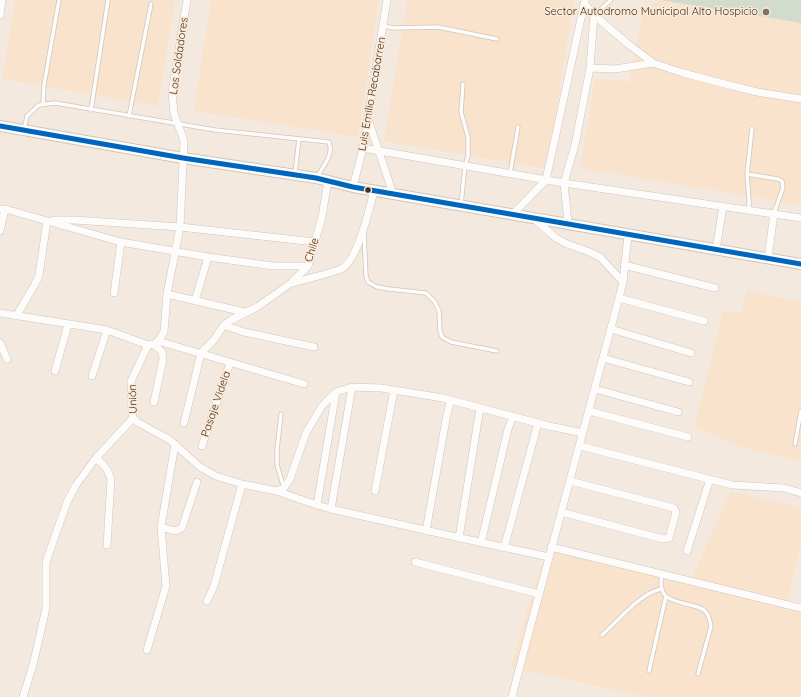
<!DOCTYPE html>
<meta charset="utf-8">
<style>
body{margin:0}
canvas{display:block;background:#f4e9de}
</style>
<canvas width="801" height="697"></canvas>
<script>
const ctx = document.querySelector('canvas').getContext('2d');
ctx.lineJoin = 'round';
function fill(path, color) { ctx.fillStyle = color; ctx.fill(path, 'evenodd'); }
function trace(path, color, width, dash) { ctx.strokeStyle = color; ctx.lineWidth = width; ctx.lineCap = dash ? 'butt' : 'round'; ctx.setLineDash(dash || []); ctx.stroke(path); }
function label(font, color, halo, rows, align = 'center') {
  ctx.font = font + ' Quicksand,sans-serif'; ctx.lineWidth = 3; ctx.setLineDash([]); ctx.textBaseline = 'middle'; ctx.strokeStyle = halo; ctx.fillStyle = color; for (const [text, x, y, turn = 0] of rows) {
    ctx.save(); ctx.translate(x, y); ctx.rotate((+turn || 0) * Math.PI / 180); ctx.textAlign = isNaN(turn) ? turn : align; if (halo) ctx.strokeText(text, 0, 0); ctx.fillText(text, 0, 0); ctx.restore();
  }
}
fill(new Path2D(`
 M15 0H175L158 106 2 79Z
 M211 0H379L358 137 194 111Z
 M407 0H574L547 169 384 141Z
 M656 0 801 23V205L580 168 595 78 629 82 642 17Z
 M747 291 801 302V461L744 448 694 427 723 310 741 314Z
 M731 491 801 508V542L786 608 801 612V697H646L511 667 528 608 548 546 690 582Z`), '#f9e3cd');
fill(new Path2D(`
 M660 0H801V23Z`), '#d2dccd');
const service = new Path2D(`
 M594 15 611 0
 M383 26 394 28 438 27 497 39
 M43 104 44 85 59 0
 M91 110 108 0
 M129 116 151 4
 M24 130 27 116 39 105 55 103 215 130 329 142C334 155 323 166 317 177
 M295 173 299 139
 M510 174 518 127
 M747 174 778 179 782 181 783 188 774 213
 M461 205 465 166 468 156V137L461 112 463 84
 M749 209V200L747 174 752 128
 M364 233 366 276 368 282 377 287 389 289 426 293 435 302 439 311 440 331 442 337 451 342 497 351
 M281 414 277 450V465L284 488
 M795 444 801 411
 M662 574C657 601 673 600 694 606 698 607 702 608 705 611 709 615 710 620 711 626L698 674
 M602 635C619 620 639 594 661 589
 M649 671 666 596`);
const minor = new Path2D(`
 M187 0 172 93 174 113 184 141 180 227 167 294 164 332 158 341 154 344 148 345 131 381 132 412 133 418 137 422 170 440 200 467 216 476 242 484 276 491 284 488 290 479 306 433 322 406 336 392 352 387 381 388 443 398 549 426 583 433
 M0 15 2 0
 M594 15 628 44 653 63 683 73 721 83 757 92 801 99
 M590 68 615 69 653 63
 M369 122 393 194
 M363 148 564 183 801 218
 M353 187 363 148 387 0
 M0 209H5L121 242 208 257 273 266H308
 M512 215 546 180 585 0
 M533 218 556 238 567 244 587 251 600 257 623 282
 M53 220H74L180 227 315 242
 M568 223 564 183 575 145 590 68 594 15 585 4
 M0 231 5 209
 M716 250 723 206
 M768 259 774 213
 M624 265 715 288
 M293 283C308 278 326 275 341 269 358 261 369 209 374 191
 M114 293 121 242
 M167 294 244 312
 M619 298 704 321
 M195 301 208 257
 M0 313 107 330 148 345
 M17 315 35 284 39 275 47 221
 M224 325 244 332 314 347
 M611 329 691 353
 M158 341 304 384
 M0 343 7 359
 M154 344 162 352 163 359 154 402
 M603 358 689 382
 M55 371 68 325
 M92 376 107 330
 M595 389 678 412
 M589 411 688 437
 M184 423 201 353 213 341 224 325 231 320 257 307 277 293 291 283 308 266 322 217 328 180
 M202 446 230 363
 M580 446 732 485 784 488 801 493
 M96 458C104 465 108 469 111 479L107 545
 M276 491 317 505 331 509 456 537 549 557
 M375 491 394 390
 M317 505 336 392
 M331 509 352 387
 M561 512 663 539 669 538 676 512 674 508 570 481
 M161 527 175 531 182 528 197 482
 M426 531 447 414 451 400
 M459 538 480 408
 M481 543 508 429 513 416
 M551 547 801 608
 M504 548 538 423
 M687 551 710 479
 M415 562 539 594
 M207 601 214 586 242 484
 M147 650 166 586 161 527 175 444
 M23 697 33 665 46 608V562L67 502 76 485 96 458 133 418
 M512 697 526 643 619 298 623 282 628 235`);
const secondary = new Path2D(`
 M0 126 183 158 316 178 353 187 801 264`);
trace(service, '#cfc5bc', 5);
trace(minor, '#cfc5bc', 8);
trace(secondary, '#cfc5bc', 12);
trace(service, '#fdfcfa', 3.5);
trace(minor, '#fdfcfa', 7);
trace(secondary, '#fdfcfa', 10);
trace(new Path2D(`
 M0 126 183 158 316 178 353 187 801 264`), '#0065bd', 5);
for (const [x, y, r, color] of [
 [766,12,4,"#7c7268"],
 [368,190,3.5,"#3c3228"]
]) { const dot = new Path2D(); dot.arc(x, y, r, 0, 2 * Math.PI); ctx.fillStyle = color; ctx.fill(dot); trace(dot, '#fde9d5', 1.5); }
label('11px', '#3c3228', '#fde9d5', [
 ["Sector Autodromo Municipal Alto Hospicio",758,12]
], 'right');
label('11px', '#3c3228', '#fde9d5', [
 ["Los Soldadores",179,56,-82],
 ["Luis Emilio Recabarren",372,94,-80],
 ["Chile",312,250,-73],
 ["Unión",133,399,-92],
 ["Pasaje Videla",216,404,-71]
]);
</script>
